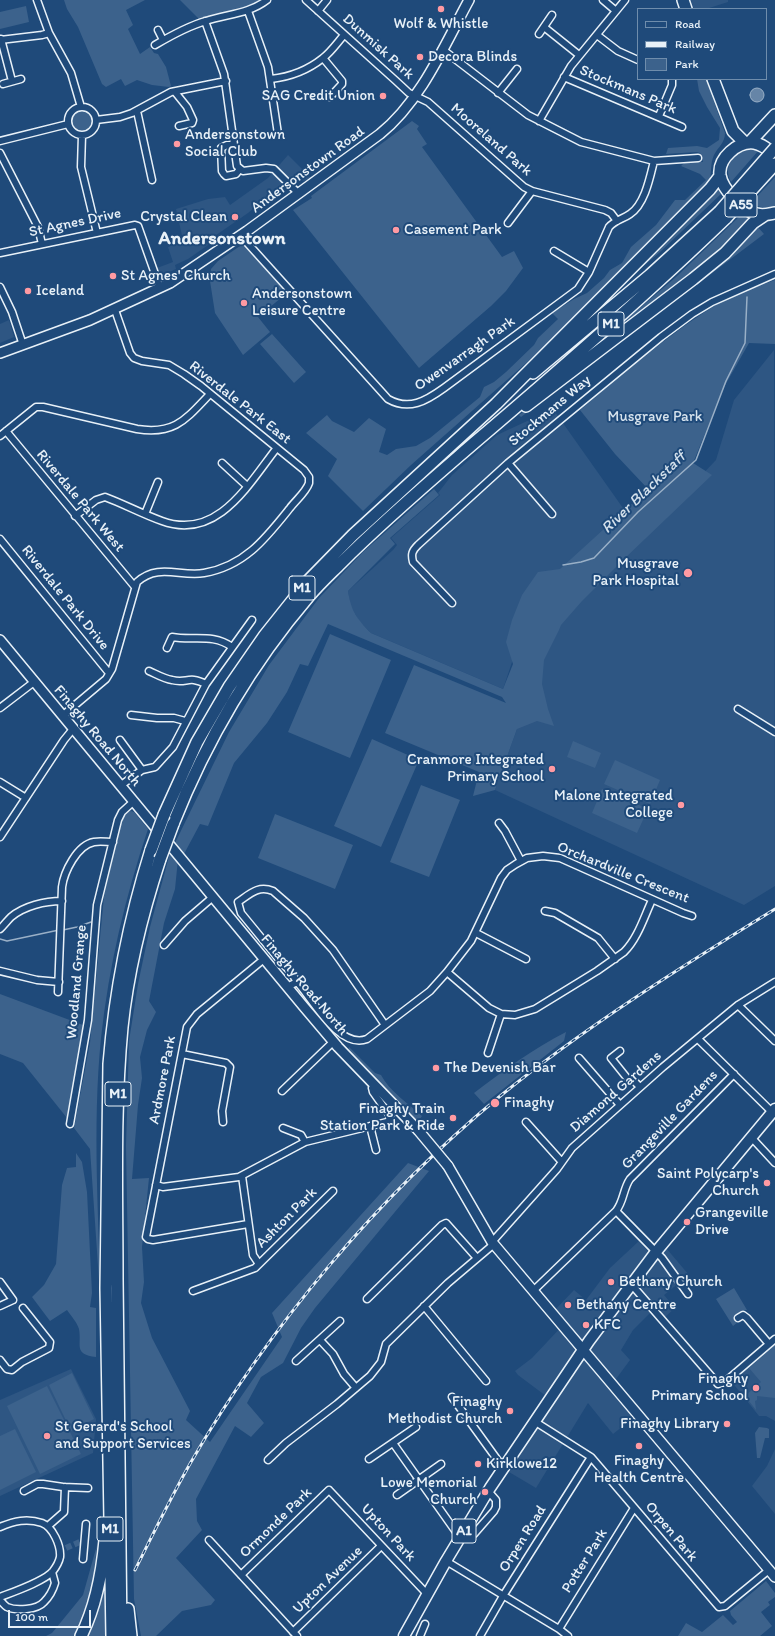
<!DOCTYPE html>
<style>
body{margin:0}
#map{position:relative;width:775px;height:1636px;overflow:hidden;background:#1f4a7a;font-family:Itim,sans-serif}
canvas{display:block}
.legend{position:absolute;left:637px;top:8px;width:130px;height:72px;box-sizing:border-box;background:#1f4a7a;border:1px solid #6f8dac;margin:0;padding:5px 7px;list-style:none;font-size:12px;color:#e8f1f8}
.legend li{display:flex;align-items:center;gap:8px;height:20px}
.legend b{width:20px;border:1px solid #6f8dac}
.scale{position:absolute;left:8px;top:1610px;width:83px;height:18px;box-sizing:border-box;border:2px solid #e8f1f8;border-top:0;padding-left:5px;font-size:12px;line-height:14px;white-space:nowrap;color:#e8f1f8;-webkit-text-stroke:3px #1f4a7a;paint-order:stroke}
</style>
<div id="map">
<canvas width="775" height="1636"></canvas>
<ul class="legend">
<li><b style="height:5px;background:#1f4a7a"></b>Road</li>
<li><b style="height:5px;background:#e8f1f8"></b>Railway</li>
<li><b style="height:11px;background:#3c628c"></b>Park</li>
</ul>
<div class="scale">100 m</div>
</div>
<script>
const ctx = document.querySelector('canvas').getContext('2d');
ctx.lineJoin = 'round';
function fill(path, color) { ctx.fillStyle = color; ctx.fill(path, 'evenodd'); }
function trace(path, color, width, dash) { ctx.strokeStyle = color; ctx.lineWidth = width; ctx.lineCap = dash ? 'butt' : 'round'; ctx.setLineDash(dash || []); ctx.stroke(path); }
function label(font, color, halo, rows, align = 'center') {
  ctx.font = font + ' Itim,sans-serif'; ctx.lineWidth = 4; ctx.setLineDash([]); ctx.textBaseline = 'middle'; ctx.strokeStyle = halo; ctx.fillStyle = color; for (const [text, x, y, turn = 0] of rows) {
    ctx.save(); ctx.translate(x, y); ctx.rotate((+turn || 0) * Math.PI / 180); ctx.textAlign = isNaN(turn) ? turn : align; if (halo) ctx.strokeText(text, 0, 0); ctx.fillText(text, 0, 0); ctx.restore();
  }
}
fill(new Path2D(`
 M691 0H728V2L706 9H694Z
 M288 155 312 179 282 185 248 213 209 240 211 243 188 259 175 265 176 269 160 276 157 268 173 262 168 247 183 240 176 209 208 199 225 197 230 205 268 178Z
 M9 320 14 337 0 343V324Z
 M774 350 775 886 744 905 495 790 517 729 531 640 673 505 716 460 734 400Z
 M553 409 630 518 515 653 503 689 371 633 359 621 350 605 348 591 393 550 397 545 391 538 440 495 438 493 452 475 497 435Z
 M639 1241 656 1260 666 1248 689 1275 664 1295 675 1308 664 1318 657 1311 649 1314 633 1330 621 1350 630 1360 616 1379 642 1411 613 1434 588 1403 536 1488 509 1472 554 1402 518 1375 515 1371 532 1358 565 1323 555 1310 574 1290 586 1300 610 1268Z
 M775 1343V1421L766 1416H759L731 1381Z
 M71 1369 96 1419 93 1453 0 1496V1400Z
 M775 1449V1514L752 1486 767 1466Z`), '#2e5683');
fill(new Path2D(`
 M64 0H145L126 10 133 25 128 29 140 54 150 47 154 53 158 54 166 67 171 86 169 87 152 85 137 80 125 86 121 79 106 87 102 84 78 27 67 9Z
 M180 0H263L241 10 199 19Z
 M26 6 29 22 0 29V12Z
 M697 79H706L725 133C725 143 718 147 714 155 710 163 712 174 709 183L551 341 411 465 363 511 328 476 337 459 306 433 327 415 332 421 354 432 369 418 386 429 379 452 387 455 396 449 416 446 430 438 480 397 484 387 494 382 506 372 534 345 538 338 558 319 552 313 574 299 587 293 604 278 610 270 622 263 631 247 656 225 675 200H685L706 180 700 174 681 166 686 161 703 162 700 153 697 152 666 154 668 148 697 146 707 148 719 140 720 128 707 107 699 91Z
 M70 121a12 12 0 1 1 24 0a12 12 0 1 1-24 0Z
 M412 121 419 126 417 129 427 144 422 147 502 257 514 251 523 268 506 291 491 306 419 368 293 210 312 198 311 196Z
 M752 149 759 150 731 182C722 165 735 151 752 149Z
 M775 177V206C766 208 759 208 751 203Z
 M718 189 722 193 659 253 620 285 714 190 716 191Z
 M743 213 750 218 722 248 680 282 620 325 676 277Z
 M756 225 764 234 521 417 519 415 642 320Z
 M243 244 287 293 258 317 270 332 243 355 215 313 210 281 211 269 218 261Z
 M775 280V344L749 343 724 387 693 463 712 475 624 559 582 601 561 625 559 630 544 660 542 684 548 709 554 726 537 721 517 729 495 790 473 796 479 772 385 733 414 665 506 703 502 697 328 624 308 666 300 664 287 692 267 723 234 763 208 826 200 824 184 854 175 843 229 732 269 665 319 598 363 552 434 489 439 495 390 538 395 544 348 591C351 611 357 619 371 633L503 689 513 664 506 642 512 620 522 595 538 572 560 569 648 489 615 454 580 410C625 373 670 332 721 302 737 292 757 287 775 280Z
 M272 334 306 372 294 383 260 344Z
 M330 634 391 660 350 758 288 732Z
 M372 739 419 760 381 847 334 826Z
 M573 741 601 753 595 768 567 757Z
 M615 760 660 780 650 804 604 784Z
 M421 785 460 800 429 877 390 862Z
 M602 789 648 809 637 833 592 813Z
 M131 811 134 812 148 829C125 898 109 965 101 1038 92 1128 99 1220 101 1310L90 1149 74 1128 90 1043 104 896 120 828C122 822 124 813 131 811Z
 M275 814 353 845 335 889 258 858Z
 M170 853 178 859 175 889 164 923 149 1001 156 1012 147 1030 140 1057 142 1078 138 1105 132 1179 149 1178 142 1247 144 1282 141 1303 152 1338 190 1411 186 1420 210 1442 282 1337 272 1313 408 1163 429 1171 315 1308 301 1328 283 1363 261 1377 247 1403 264 1423 251 1437 235 1426 196 1499 197 1521 202 1530 176 1558 215 1600 211 1605 182 1611 156 1636H141L134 1599 126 1146 129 1041 138 984 150 927Z
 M0 994 83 1025 67 1118 23 1063 0 1054Z
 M566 1032 564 1041 484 1104 474 1093C504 1070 533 1049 566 1032Z
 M349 1047 375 1073 381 1075C389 1091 409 1104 422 1116L418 1122 348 1050Z
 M76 1153 82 1162 87 1192 92 1293 90 1307 96 1308V1357C73 1354 82 1346 79 1329 77 1322 71 1316 67 1310L50 1321 32 1297 44 1285 56 1264 62 1185 67 1168 76 1167Z
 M734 1288 747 1310H743L735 1315V1318L738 1322 733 1326 716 1299Z
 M775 1345V1398L757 1396V1400L755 1401 756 1410 745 1396 761 1382 749 1368Z
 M72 1373 94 1419 71 1431 49 1385Z
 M47 1386 81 1454 40 1474 7 1406Z
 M759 1427 767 1428 769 1429V1438H765L760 1458H757L755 1433Z
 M15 1429 36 1472 0 1490V1436Z
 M97 1545 92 1590 81 1625 105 1577V1636H46L52 1633 83 1595Z
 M766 1581 775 1593V1597L768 1602 770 1605 761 1612 772 1626 760 1636H678L686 1623 702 1632 723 1615 733 1625 737 1622 731 1615 730 1611Z`), '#3c628c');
const water = new Path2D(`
 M750 95a7 7 0 1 1 14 0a7 7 0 1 1-14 0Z`);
fill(water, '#6685a7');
trace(water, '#9ab0c7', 1);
trace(new Path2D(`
 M563 565 581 562 594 558 638 512 696 460 726 381 745 343 747 297
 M63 930 77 927 91 922
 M0 939 7 941 59 930`), '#9ab0c7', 1.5);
trace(new Path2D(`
 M66 1548 82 1541`), '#3d638d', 6, [6, 3]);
const street = new Path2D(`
 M37 0 49 33 71 73 81 107
 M306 0 395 80 409 93 428 102 524 187 532 191 605 210 611 213 617 221
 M603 0 616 11
 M248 11 268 67 278 134
 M318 11 327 0
 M205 21 224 74 237 166 243 171 266 168 274 169 299 194
 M544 27 579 55
 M158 30 163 40
 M539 34 552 15
 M597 35 618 51 638 60
 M1 39 12 81
 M0 40 42 35 49 33
 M155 45C172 35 188 26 206 21 227 14 249 14 267 0
 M442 49 528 115 581 142 654 161 698 158
 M323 58 342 81V84L330 97
 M564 77 682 127
 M271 79C289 77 308 70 323 58 331 52 337 43 344 35
 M3 84 21 79
 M175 92 187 107 193 120 192 123 179 126
 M498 93 517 69
 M68 121a14 14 0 1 1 28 0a14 14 0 1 1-28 0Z
 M137 111 152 180
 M659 116 672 85V79
 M96 120 120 117 132 113 171 92 226 81
 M539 121 571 66 625 0
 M82 135 81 167 97 233
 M0 141 68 124
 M234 145H227L221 148 222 171 224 174 226 176 236 174 240 169
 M0 153 38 227 42 244
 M508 223 532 191
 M241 236 388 399C409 411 426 401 444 388L578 289 589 272 609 227C615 220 623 219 630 214 645 204 650 177 654 161
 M554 251 589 272
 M0 253 135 225 138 226 160 288
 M0 287 12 312 23 345
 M6 431 135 587
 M0 436 31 411 36 407H43L137 429C175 435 186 419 210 394
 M222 463 247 486
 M508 463 552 514
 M145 514 158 482
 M75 516 96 500 105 497C124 504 142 514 162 521 217 541 248 485 276 449
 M0 539 109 673
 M452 603 413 562C411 554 412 551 418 545L508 463 661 337 692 314 712 302 775 274
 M167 648 172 637C193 641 213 633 232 647
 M149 671C156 674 164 679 172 680 187 684 188 675 206 684
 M0 708 34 682
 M738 709 775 732
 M131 715 157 718H174L185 721
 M62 716 106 679 112 669 137 582C158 563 180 577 204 573 245 566 266 538 290 508 296 500 306 492 309 483V477L304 470 201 386 184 374 169 365 142 361 134 358 130 353 115 310
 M120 740 142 770
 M0 782 26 798
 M120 786 142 770 155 767 173 747 206 684 252 620
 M499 823 505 831 521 861
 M0 837 64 740 73 729
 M545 911 555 913 598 938 615 959
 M0 929C4 925 7 921 11 917 24 906 45 901 62 901
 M476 933 526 959
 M164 945 185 921 213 897
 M0 971 37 980 59 982
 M447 972 489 1008 501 1014 515 1015 535 1009 597 971 624 952C638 938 644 917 652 900
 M297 982 291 972 282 963 241 913 238 902C250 894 258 885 273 891L304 918 333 950 385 1025
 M287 987 297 982C312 998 339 1050 367 1039L430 991 447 972 471 941 501 878 507 870 516 864 527 858 543 856 560 858 683 913 692 916
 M58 992 62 887C64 872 77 845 94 842 100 841 107 842 113 842
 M738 1005 775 1041
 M698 1039 772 1112
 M620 1051 611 1058 627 1078 635 1082 640 1087
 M488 1053 501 1014
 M182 1054 226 1063 230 1067 222 1111 223 1122
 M579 1058 620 1105
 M282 1091 333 1042
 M526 1122 561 1161
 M70 1124 88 1020 97 905 118 820 122 812 133 802
 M370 1126 376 1150
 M283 1128 301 1135 305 1142
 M751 1137 775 1163
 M242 1176 253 1255 259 1264
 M156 1185 163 1187 239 1177 305 1142 387 1122 389 1120 390 1116 373 1092 372 1088 375 1085
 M616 1211 662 1258 688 1294
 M248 1224 153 1240 148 1239 146 1237 187 1027 197 1014 264 959
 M492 1242 557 1169 572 1148 663 1067 738 1005 775 982
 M0 1282 13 1300 0 1306
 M631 1284 718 1384 725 1382 775 1339
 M193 1291 255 1268 333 1191
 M533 1291 616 1211C624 1201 623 1189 630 1179L734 1074
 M367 1299 442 1225 446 1223 477 1258
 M424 1306 486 1381
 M738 1318 743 1315 747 1318 769 1344
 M320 1340 333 1354 344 1374 356 1388
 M0 1360 7 1369 12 1370 22 1362 49 1348 50 1342 23 1308
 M296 1361 340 1321
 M452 1397 499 1462 504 1466
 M534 1421 591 1457 719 1607 725 1606 769 1570
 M393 1443 456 1532 461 1536
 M369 1459 416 1427
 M268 1460 286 1443 337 1404 370 1376 381 1362 386 1344 448 1283 494 1244
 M24 1491 37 1484H43L63 1487 88 1488
 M397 1495 441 1464
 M48 1526 64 1512 65 1487
 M0 1527C14 1521 27 1518 42 1523 53 1527 61 1546 60 1557 59 1562 56 1567 53 1571 45 1581 13 1592 0 1597
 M464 1531 469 1534H474L494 1511 496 1507V1500L488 1491
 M209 1540 297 1636
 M83 1559 86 1524
 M446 1561 559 1629 568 1636
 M241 1575 329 1490 427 1594
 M0 1600C2 1602 4 1605 7 1607 16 1611 37 1610 44 1602 49 1597 53 1590 55 1583L52 1572
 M559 1629 634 1508
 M293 1632 381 1546
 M420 1636 425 1624
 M480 1636 503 1596 591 1457`);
const secondary = new Path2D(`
 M0 353 90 320 170 283 247 231 380 134C421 101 444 46 469 0
 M0 640 304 1007 338 1047 418 1130
 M448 1166 492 1242 775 1577`);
const primary = new Path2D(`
 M404 1636 446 1561 490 1488 589 1341 655 1253 775 1109`);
const highway = new Path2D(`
 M683 0 686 9
 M713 79 733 131 745 143
 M749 143 775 115
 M775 155C769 150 762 144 754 143 738 141 718 158 720 175 722 189 743 211 757 214 763 216 769 214 775 213
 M533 373 650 275 719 212
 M526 406 693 279 725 253 753 223 765 215
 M164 815 197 742 229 687 265 635 308 581 353 535 496 404 710 189 720 176
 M173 824C206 741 251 664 309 596 319 584 330 574 341 563 383 521 429 482 474 443 560 370 645 296 726 218
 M128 1609 131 1636
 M81 1636C96 1606 102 1574 105 1540
 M112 1636 106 1288 109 1064C115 991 129 920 151 850
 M121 1636C119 1517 118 1398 117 1279 117 1195 114 1111 122 1027 128 970 142 914 160 859`);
trace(street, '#e8f1f8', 9);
trace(secondary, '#e8f1f8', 12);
trace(primary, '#e8f1f8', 13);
trace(highway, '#e8f1f8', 14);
trace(street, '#1f4a7a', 6);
trace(secondary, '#1f4a7a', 9);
trace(primary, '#1f4a7a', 10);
trace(highway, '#1f4a7a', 11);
const rail = new Path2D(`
 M135 1570C153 1534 171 1497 191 1462 271 1324 377 1198 499 1097 585 1027 681 967 775 909`);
trace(rail, '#e8f1f8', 3);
trace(rail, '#1f4a7a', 1.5, [4.5]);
const secondaryBridge = new Path2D(`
 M418 1130 448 1166`);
const highwayBridge = new Path2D(`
 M719 212 775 148
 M726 218 775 164
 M151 850 164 815
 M160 859 173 824`);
trace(secondaryBridge, '#e8f1f8', 12, []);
trace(highwayBridge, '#e8f1f8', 14, []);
trace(secondaryBridge, '#1f4a7a', 9);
trace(highwayBridge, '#1f4a7a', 11);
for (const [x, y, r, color] of [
 [441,9,4,"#ff9aa2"],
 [420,57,4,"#ff9aa2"],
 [383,96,4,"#ff9aa2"],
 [177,144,4,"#ff9aa2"],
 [235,217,4,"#ff9aa2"],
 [396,230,4,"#ff9aa2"],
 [113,276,4,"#ff9aa2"],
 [28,291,4,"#ff9aa2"],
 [244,303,4,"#ff9aa2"],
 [688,573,5,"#ff9aa2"],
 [552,769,4,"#ff9aa2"],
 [681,805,4,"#ff9aa2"],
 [436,1068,4,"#ff9aa2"],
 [495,1103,5,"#ff9aa2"],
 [453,1118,4,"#ff9aa2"],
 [767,1183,4,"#ff9aa2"],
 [687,1222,4,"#ff9aa2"],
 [611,1282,4,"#ff9aa2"],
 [568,1305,4,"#ff9aa2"],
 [586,1325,4,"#ff9aa2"],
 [756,1388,4,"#ff9aa2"],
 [510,1411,4,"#ff9aa2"],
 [727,1424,4,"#ff9aa2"],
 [47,1436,4,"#ff9aa2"],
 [639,1446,4,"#ff9aa2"],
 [478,1464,4,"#ff9aa2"],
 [485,1492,4,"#ff9aa2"]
]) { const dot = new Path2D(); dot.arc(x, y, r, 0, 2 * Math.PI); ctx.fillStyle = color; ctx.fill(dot); trace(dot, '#1f4a7a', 1.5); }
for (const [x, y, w] of [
 [741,205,32],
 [611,324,26],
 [302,588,26],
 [118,1094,26],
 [110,1529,26],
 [464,1531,24]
]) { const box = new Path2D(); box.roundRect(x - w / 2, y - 12, w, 24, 3); ctx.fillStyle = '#1f4a7a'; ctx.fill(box); trace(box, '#e8f1f8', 1); }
label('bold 14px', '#e8f1f8', null, [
 ["A55",741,205],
 ["M1",611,324],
 ["M1",302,588],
 ["M1",118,1094],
 ["M1",110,1529],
 ["A1",464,1531]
]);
label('15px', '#e8f1f8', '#1f4a7a', [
 ["Wolf & Whistle",441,24,"center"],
 ["Decora Blinds",428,57],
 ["SAG Credit Union",375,96,"right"],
 ["Andersonstown",185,135],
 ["Social Club",185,152],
 ["Crystal Clean",227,217,"right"],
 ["Casement Park",404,230],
 ["St Agnes' Church",121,276],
 ["Iceland",36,291],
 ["Andersonstown",252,294],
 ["Leisure Centre",252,311],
 ["Musgrave",679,564,"right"],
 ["Park Hospital",679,581,"right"],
 ["Cranmore Integrated",544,760,"right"],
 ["Primary School",544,777,"right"],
 ["Malone Integrated",673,796,"right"],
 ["College",673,813,"right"],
 ["The Devenish Bar",444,1068],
 ["Finaghy",504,1103],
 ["Finaghy Train",445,1109,"right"],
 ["Station Park & Ride",445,1126,"right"],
 ["Saint Polycarp's",759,1174,"right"],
 ["Church",759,1191,"right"],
 ["Grangeville",695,1213],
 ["Drive",695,1230],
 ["Bethany Church",619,1282],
 ["Bethany Centre",576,1305],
 ["KFC",594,1325],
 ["Finaghy",748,1379,"right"],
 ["Primary School",748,1396,"right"],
 ["Finaghy",502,1402,"right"],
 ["Methodist Church",502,1419,"right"],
 ["Finaghy Library",719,1424,"right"],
 ["St Gerard's School",55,1427],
 ["and Support Services",55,1444],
 ["Finaghy",639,1461,"center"],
 ["Health Centre",639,1478,"center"],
 ["Kirklowe12",486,1464],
 ["Lowe Memorial",477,1483,"right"],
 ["Church",477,1500,"right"]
], 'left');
label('15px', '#e8f1f8', '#1f4a7a', [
 ["Dunmisk Park",378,47,42],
 ["Stockmans Park",628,90,23],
 ["Mooreland Park",491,140,41],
 ["Andersonstown Road",308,170,-36],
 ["St Agnes Drive",75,223,-12],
 ["Owenvarragh Park",465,354,-35],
 ["Riverdale Park East",240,403,38],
 ["Stockmans Way",550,411,-40],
 ["Riverdale Park West",80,501,50],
 ["Riverdale Park Drive",65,598,51],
 ["Finaghy Road North",97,736,50],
 ["Orchardville Crescent",623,873,22],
 ["Woodland Grange",77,982,-85],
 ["Finaghy Road North",304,985,50],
 ["Ardmore Park",163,1080,-79],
 ["Diamond Gardens",616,1092,-41],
 ["Grangeville Gardens",670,1120,-46],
 ["Ashton Park",287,1218,-45],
 ["Ormonde Park",276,1523,-44],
 ["Orpen Park",671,1532,50],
 ["Upton Park",388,1533,47],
 ["Orpen Road",523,1539,-58],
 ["Potter Park",585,1561,-58],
 ["Upton Avenue",328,1580,-44]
]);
label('15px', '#d7e3ed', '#1f4a7a', [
 ["Musgrave Park",655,417]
]);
label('italic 16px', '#d4e1ec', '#1f4a7a', [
 ["River Blackstaff",644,493,-44]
]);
label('bold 19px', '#e8f1f8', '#1f4a7a', [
 ["Andersonstown",222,239]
]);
</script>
